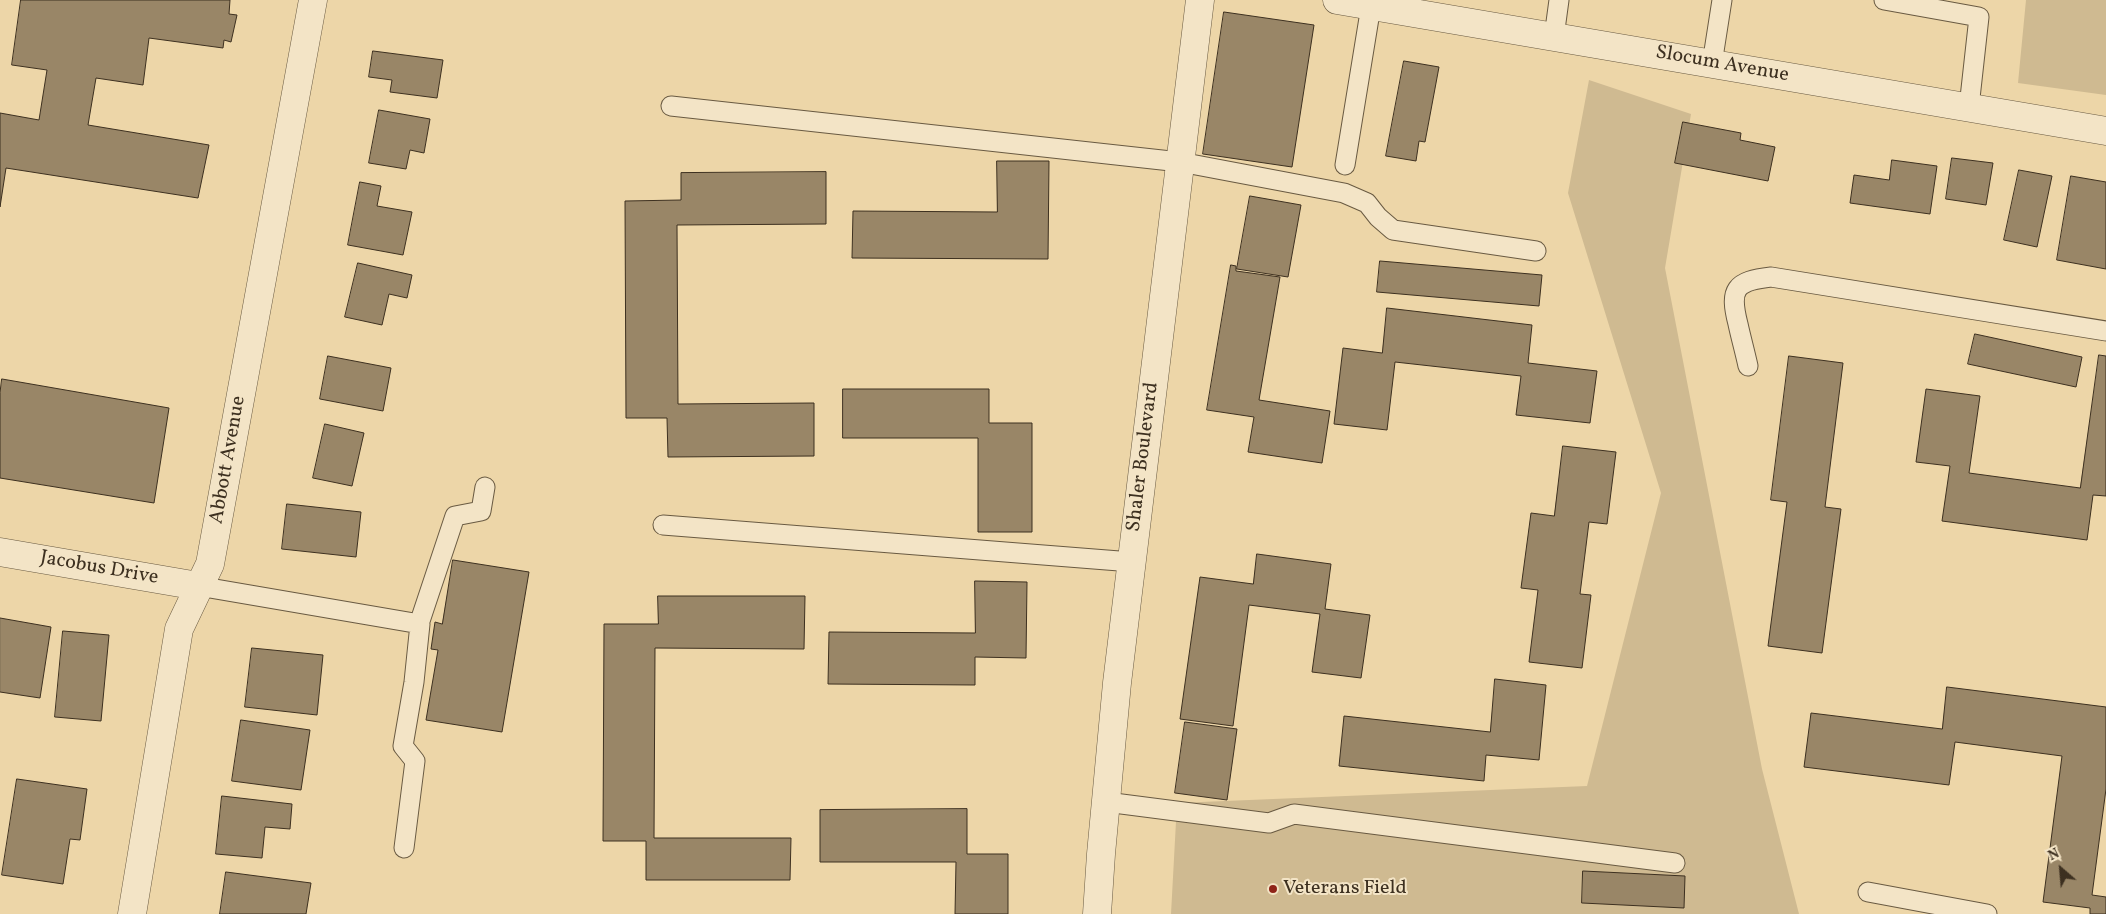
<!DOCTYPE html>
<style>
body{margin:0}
#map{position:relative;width:2106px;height:914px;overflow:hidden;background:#edd6a8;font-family:Vollkorn,serif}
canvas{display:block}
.north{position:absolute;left:2036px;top:844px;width:50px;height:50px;-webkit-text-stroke:4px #f3e4c6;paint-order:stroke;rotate:333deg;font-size:14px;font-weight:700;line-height:20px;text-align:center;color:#3d3020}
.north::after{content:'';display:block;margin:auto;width:18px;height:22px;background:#3d3020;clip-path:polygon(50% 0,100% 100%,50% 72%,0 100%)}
</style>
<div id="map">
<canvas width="2106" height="914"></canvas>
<div class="north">N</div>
</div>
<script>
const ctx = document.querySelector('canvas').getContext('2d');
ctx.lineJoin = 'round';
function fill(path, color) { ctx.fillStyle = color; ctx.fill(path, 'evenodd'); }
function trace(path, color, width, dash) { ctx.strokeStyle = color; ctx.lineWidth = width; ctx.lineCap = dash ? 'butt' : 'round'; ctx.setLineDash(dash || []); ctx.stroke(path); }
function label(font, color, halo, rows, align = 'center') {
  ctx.font = font + ' Vollkorn,serif'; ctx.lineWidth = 4; ctx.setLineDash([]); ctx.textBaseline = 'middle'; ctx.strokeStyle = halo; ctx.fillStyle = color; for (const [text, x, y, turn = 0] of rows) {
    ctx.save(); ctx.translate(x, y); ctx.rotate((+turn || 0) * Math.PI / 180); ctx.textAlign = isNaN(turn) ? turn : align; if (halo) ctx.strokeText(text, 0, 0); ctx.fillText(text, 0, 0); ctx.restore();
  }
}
fill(new Path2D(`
 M2026 0H2106V95L2018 83Z
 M1589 80 1691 114 1665 268 1762 769 1799 914H1171L1177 803 1587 786 1661 493 1568 193Z`), '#cfba91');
const building = new Path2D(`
 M21 0H230L229 14 237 15 231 42 224 40 223 48 149 38 143 85 96 78 88 125 209 145 198 198 6 168 0 207V113L39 120 47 70 12 65Z
 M1224 12 1314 25 1292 167 1203 154Z
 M373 51 443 60 437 98 390 92 392 80 369 77Z
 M1404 61 1439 67 1425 142 1419 141 1416 161 1386 156Z
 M379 110 430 119 424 153 410 150 406 169 369 163Z
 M1683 122 1741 133 1740 140 1775 147 1768 181 1675 163Z
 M1952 158 1993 163 1986 205 1946 199Z
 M1892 160 1937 166 1930 214 1850 203 1854 175 1889 180Z
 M997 161H1049L1048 259 852 258 853 211 997 212Z
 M2019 170 2052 176 2037 247 2004 240Z
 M826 172V224L677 225 678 404 814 403V456L668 457 667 418H626L625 201 681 200V173Z
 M2071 176 2106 182V269L2057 260Z
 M360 182 381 186 377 206 412 212 403 255 348 245Z
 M1250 196 1301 205 1288 277 1237 269Z
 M1380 261 1542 275 1539 306 1377 292Z
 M358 263 412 275 407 298 389 294 382 325 345 317Z
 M1231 265 1236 266V271L1280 277 1259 400 1330 411 1322 463 1248 452 1254 417 1207 410Z
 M1387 308 1532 325 1528 363 1597 371 1590 423 1516 415 1521 376 1395 362 1387 430 1334 424 1343 348 1382 353Z
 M1975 334 2082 357 2076 387 1968 364Z
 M2099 355 2106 356V496L2093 495 2087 540 1942 521 1950 466 1916 462 1926 389 1980 396 1969 473 2080 488Z
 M328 356 391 368 383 411 320 399Z
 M1789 356 1843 363 1825 507 1841 509 1822 653 1768 646 1787 502 1771 500Z
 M2 379 169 408 154 503 0 478V393Z
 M843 389H989V423H1032V532H978V438H843Z
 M325 424 364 433 352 486 313 478Z
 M1563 446 1616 452 1607 524 1589 522 1580 594 1591 595 1582 668 1529 662 1538 590 1521 588 1531 513 1554 516Z
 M287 504 361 512 356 557 282 549Z
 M1257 554 1331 564 1325 609 1370 615 1361 678 1312 672 1320 614 1249 605 1233 726 1180 719 1200 577 1253 584Z
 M453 560 529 572 502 732 426 720 438 650 431 649 435 622 442 624Z
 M975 581 1027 582 1026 658 975 657V685L828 684 829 632 975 633Z
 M658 596H805L804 649 655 648 654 838H791L790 880H646V841H603L604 624H658Z
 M0 618 51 627 40 698 0 692Z
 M63 631 109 635 101 721 55 717Z
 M252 648 323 655 317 715 245 707Z
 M1495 679 1546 685 1539 760 1486 755 1484 781 1339 766 1344 716 1490 732Z
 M1947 687 2106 707V789L2092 895 2106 897V914H2090V908L2043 902 2062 756 1955 742 1949 785 1804 767 1811 713 1942 729Z
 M241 720 310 730 301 790 232 781Z
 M1185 722 1237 729 1227 800 1175 793Z
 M17 779 87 789 80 840 70 839 63 884 2 875Z
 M222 796 292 804 290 829 265 827 262 858 216 854Z
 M967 809V854H1008V914H955L956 862H820V810Z
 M1583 871 1685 876 1684 908 1582 903Z
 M226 872 311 883 306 914H220Z`);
fill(building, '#998667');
trace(building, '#3d3020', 1);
const service = new Path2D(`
 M1884 0 1979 17 1969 107
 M1554 37 1559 0
 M1712 64 1722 0
 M671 106 1180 162 1344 193 1367 203 1378 217 1393 230 1536 251
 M1345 165 1371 6
 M1748 366C1745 352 1741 338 1738 324 1729 289 1735 281 1771 277L2106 331
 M663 525 1132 562
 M198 586 420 624 414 682 403 746 415 761 404 848
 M419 624 455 516 481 511 485 487
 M1106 802 1269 823 1294 814 1675 863
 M1868 892 1987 914`);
const minor = new Path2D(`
 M1337 0 2106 131
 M0 552 198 586
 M132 914 179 629 210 564 313 0`);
const tertiary = new Path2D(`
 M1097 914 1101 854 1117 683 1200 0`);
trace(service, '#695a42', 21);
trace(minor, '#695a42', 29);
trace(tertiary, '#695a42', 29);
trace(service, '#f3e4c6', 19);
trace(minor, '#f3e4c6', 28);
trace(tertiary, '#f3e4c6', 28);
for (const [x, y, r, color] of [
 [1273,889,5,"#8f2418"]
]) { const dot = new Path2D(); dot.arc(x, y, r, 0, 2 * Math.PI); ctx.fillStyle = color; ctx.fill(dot); trace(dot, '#f3e4c6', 2); }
label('20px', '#3d3020', '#f3e4c6', [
 ["Slocum Avenue",1722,65,10],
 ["Shaler Boulevard",1144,457,-83],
 ["Abbott Avenue",229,460,-80],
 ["Jacobus Drive",99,569,10]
]);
label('20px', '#3d3020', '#f3e4c6', [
 ["Veterans Field",1283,889]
], 'left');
</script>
